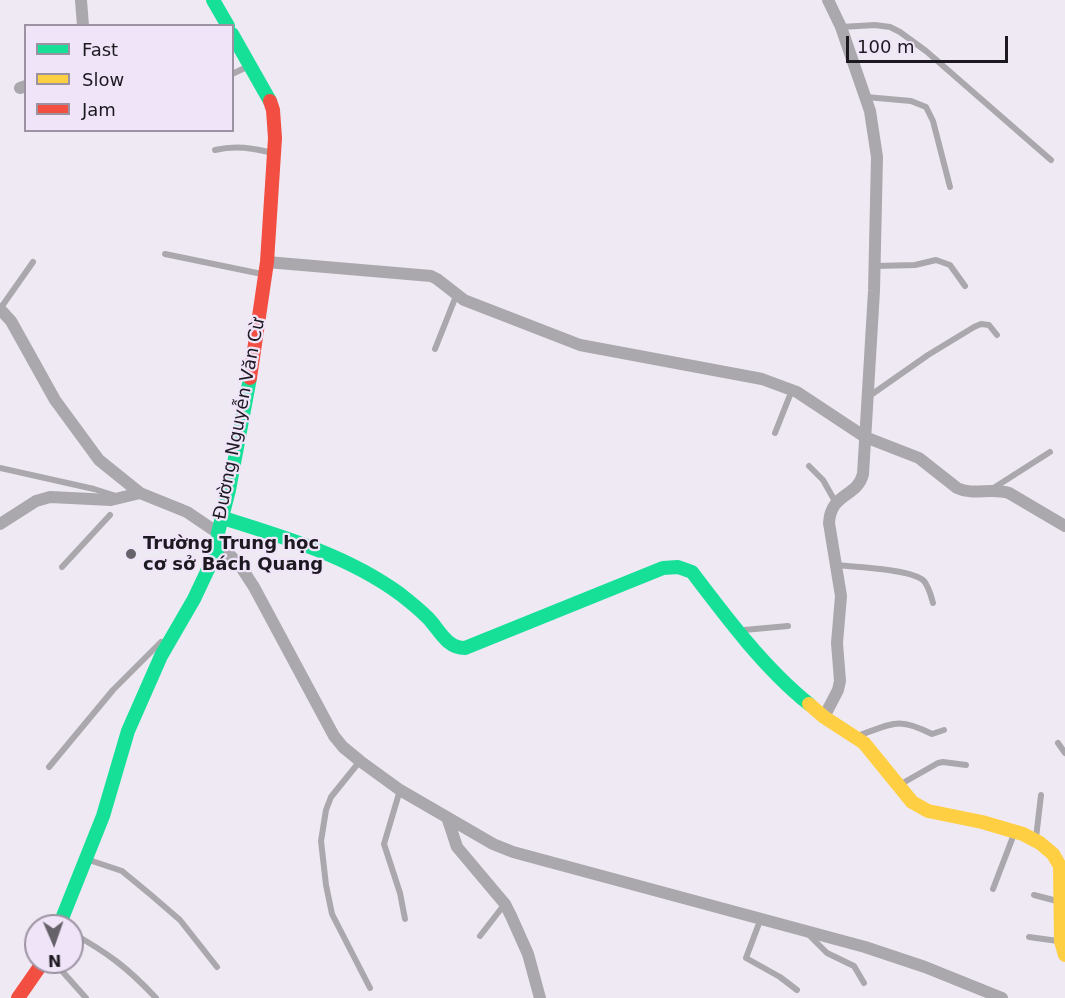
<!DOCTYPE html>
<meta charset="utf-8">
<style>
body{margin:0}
#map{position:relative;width:1065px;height:998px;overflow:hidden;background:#efe9f4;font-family:"DejaVu Sans",sans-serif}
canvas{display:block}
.legend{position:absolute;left:24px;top:24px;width:210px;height:108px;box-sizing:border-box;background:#f0e5f8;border:2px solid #9c93a2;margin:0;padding:8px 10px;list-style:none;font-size:18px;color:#1d1920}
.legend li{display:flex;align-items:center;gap:12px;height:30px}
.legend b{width:30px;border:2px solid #9c93a2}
.north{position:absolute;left:24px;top:914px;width:60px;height:60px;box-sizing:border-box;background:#f0e5f8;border:2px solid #9c93a2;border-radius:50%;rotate:178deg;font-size:16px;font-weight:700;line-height:24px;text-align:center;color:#1d1920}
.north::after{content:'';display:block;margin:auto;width:21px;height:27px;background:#66626a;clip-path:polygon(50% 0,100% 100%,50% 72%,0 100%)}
.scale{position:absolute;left:846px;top:36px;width:162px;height:27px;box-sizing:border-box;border:3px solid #1d1920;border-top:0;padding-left:8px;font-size:18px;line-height:21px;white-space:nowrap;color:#1d1920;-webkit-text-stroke:4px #f0e5f8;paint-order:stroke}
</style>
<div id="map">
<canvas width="1065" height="998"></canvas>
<ul class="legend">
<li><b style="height:8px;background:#16e098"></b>Fast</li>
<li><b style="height:8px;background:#ffcf43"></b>Slow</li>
<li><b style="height:8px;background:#f24e42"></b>Jam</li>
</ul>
<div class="north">N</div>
<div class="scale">100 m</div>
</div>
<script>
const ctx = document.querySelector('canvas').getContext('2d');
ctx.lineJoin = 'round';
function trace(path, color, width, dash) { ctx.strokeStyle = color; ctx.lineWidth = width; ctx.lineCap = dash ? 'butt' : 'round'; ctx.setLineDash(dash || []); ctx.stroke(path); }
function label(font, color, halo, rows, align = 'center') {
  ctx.font = font + ' "DejaVu Sans",sans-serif'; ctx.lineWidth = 4.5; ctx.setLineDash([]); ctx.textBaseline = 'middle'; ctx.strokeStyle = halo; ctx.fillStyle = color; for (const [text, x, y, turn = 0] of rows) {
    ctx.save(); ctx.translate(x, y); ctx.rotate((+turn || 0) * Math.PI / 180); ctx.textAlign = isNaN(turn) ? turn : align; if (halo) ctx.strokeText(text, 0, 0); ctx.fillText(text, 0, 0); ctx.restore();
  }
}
trace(new Path2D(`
 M841 27 875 25 890 27 900 32 926 51 1051 160
 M232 74 247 67
 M866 97 911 101 926 107 933 121 950 187
 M215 150C236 145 252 148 273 153
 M165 254 262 274
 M875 266 915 265 936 260 950 265 965 286
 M0 309 33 262
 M435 349 456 296
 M868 397 928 355 974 327 981 324 989 325 997 335
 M775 433 792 390
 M809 466 823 480 836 503
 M0 468 94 489 116 496
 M992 489 1050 452
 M836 565C854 567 913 569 924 581 929 587 931 596 933 603
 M62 567 110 515
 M744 630 788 626
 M860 735C894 723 898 717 932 734L944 730
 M1058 743 1065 753
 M360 761 331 797 326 810 321 841 326 885 332 914 370 988
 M49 767 113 690 161 642
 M901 784 938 763 943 762 966 765
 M400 790 384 844 400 893 405 919
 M1036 838 1041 795
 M89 860 122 871 151 895 180 920 217 967
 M993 889 1014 834
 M1034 895 1057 901
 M761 918 746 958 780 977 797 990
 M72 933C108 953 128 968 156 998
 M808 934 827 953 854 966 864 983
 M480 936 504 905
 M1029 937 1058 941
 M54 962 86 998`), '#aaa8ac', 6);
trace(new Path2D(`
 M81 0 83 26
 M20 88 26 86
 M267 262 431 276 437 279 464 300 580 345 762 379 797 392 865 437 919 458 957 488C973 496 991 487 1009 493L1065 526
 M0 309 11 321 55 400 99 460 140 493 187 512 218 533
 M0 524 36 501 50 497 111 500 140 493
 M220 544 241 567 254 587 334 736 343 747 360 761 400 790 493 844 513 852 865 947 925 967 1002 998
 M824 717 838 690 840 681 837 643 841 596 829 523C831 492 857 498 863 474L874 291 877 157 870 111 841 27 828 0
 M447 817 457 847 505 904 511 916 528 954 540 998`), '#aaa8ac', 12);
trace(new Path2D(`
 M213 0 228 26
 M232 34 270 101
 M223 518C284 537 348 556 400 594 409 601 419 609 428 618 439 629 446 648 465 648L663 568 678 567 692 572C726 617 765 669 809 704
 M59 926 103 816 128 731 161 656 194 599 220 544 218 533 229 490 250 378`), '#16e098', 14);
trace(new Path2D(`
 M809 704 824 717 864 743 912 802 928 811 982 822 1023 834 1040 843 1053 854 1060 866 1061 941 1065 955`), '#ffcf43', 14);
trace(new Path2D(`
 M250 378 267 262 275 138 273 110 270 101
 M18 998 43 962`), '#f24e42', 14);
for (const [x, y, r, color] of [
 [131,554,6,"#66626a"]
]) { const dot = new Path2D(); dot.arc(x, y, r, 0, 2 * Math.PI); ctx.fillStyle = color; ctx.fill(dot); trace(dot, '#f0e5f8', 2); }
label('18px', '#1d1920', '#f0e5f8', [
 ["Đường Nguyễn Văn Cừ",240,419,-79]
]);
label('bold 18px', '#1d1920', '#f0e5f8', [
 ["Trường Trung học",143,544],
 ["cơ sở Bách Quang",143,565]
], 'left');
</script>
